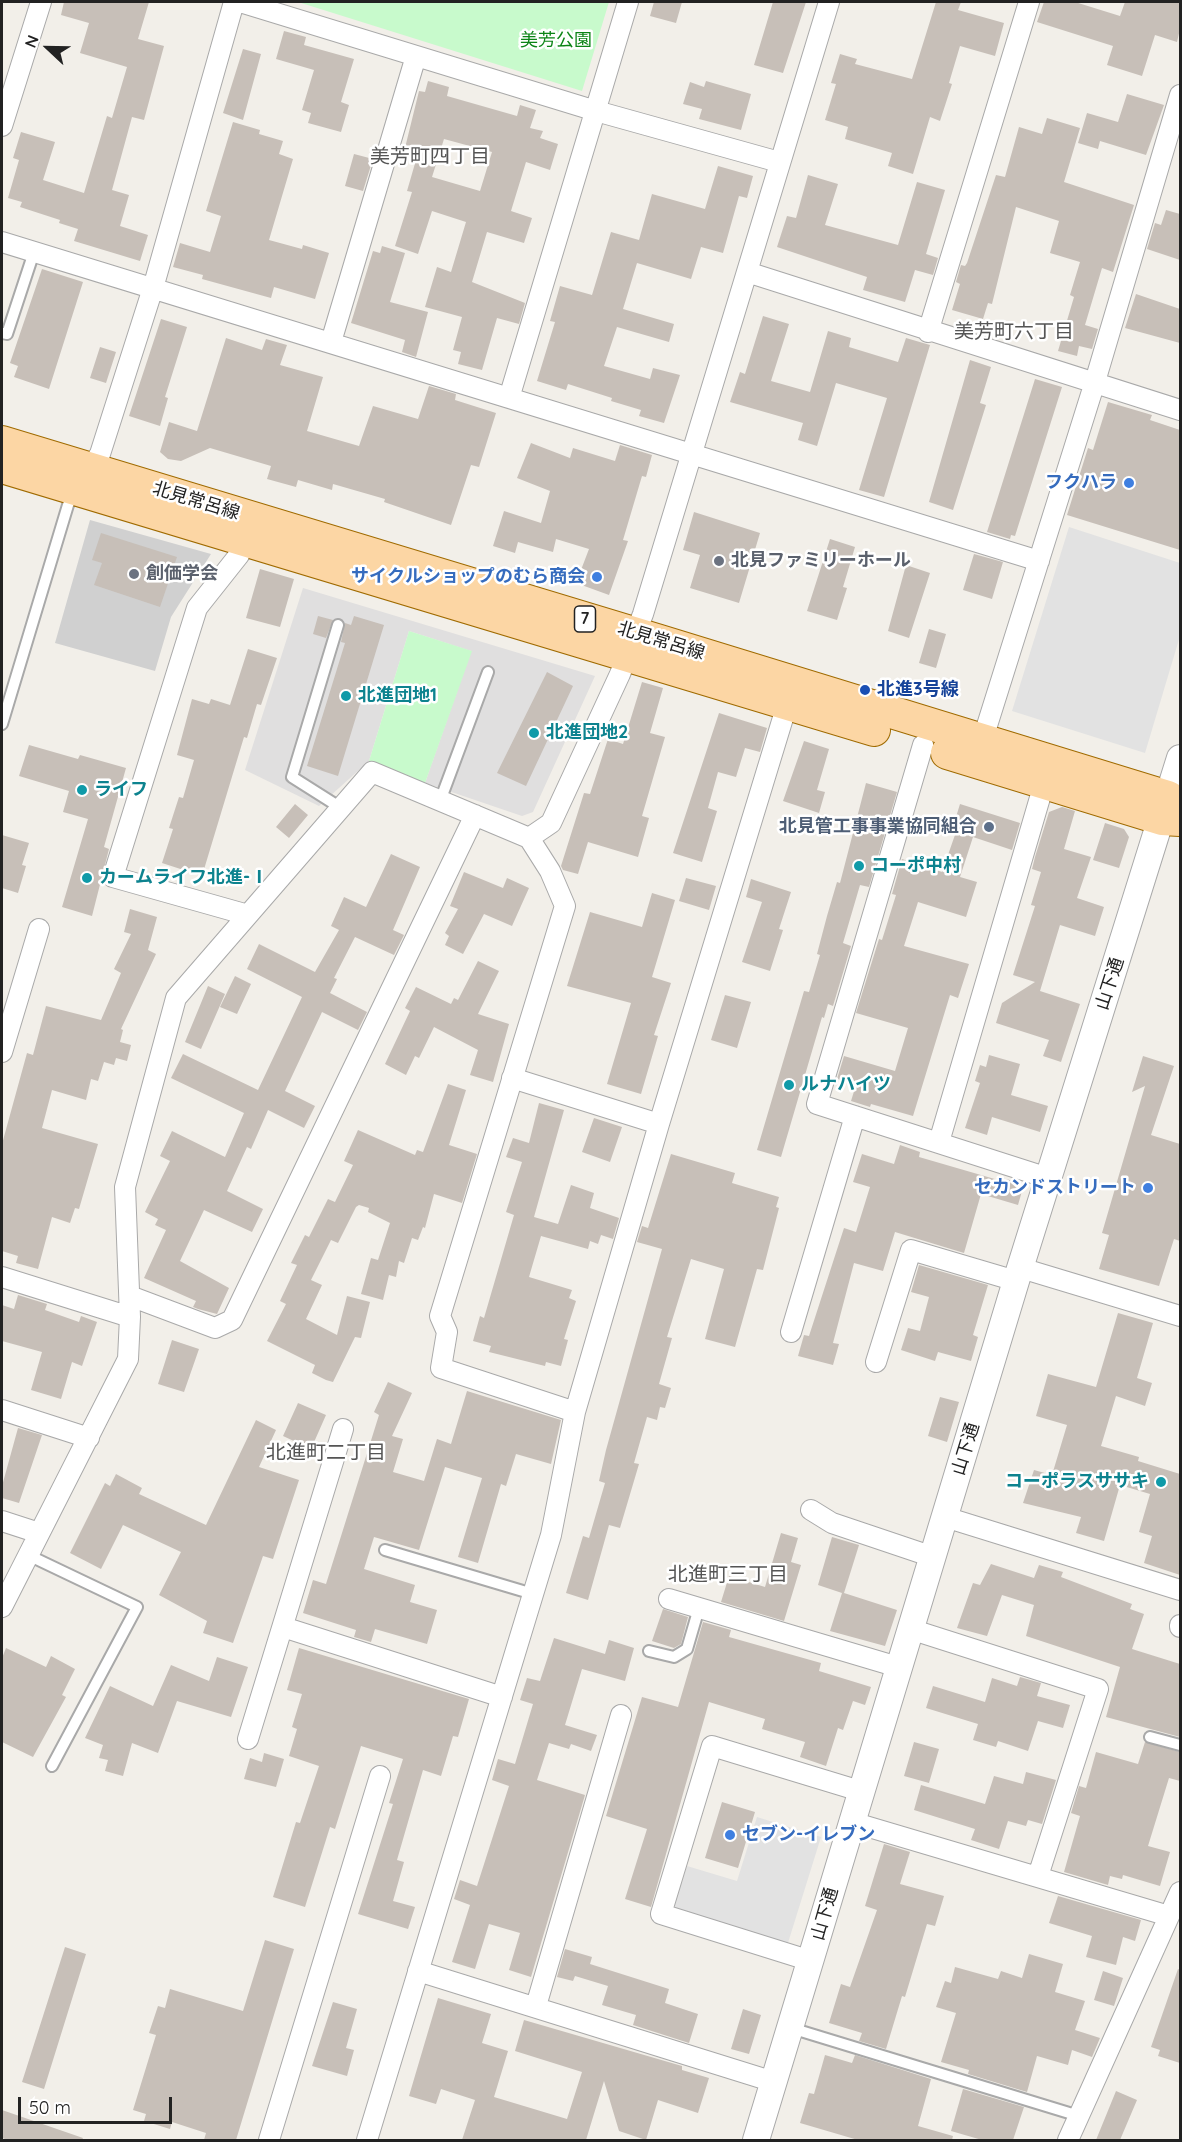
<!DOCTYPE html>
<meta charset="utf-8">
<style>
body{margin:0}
#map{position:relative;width:1182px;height:2142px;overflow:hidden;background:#f2efe9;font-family:Quicksand,sans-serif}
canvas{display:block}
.frame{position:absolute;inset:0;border:3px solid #222;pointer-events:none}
.north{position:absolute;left:18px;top:18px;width:60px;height:60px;-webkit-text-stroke:4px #fff;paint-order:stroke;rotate:292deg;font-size:16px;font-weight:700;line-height:24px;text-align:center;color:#222}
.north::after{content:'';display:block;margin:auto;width:21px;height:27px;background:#222;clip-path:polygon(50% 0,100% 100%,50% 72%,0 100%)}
.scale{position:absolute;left:18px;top:2097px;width:154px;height:27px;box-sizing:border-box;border:3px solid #222;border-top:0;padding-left:8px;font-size:18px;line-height:21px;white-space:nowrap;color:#222;-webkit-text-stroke:4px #fff;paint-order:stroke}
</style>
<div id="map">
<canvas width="1182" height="2142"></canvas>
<div class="frame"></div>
<div class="north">N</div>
<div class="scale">50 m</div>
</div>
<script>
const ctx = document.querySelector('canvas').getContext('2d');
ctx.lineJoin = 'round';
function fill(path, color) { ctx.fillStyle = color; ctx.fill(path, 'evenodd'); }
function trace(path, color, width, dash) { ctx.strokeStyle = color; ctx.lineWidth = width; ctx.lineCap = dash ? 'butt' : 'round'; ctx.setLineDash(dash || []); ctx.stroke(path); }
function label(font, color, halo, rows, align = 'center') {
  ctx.font = font + ' Quicksand,"Noto Sans JP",sans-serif'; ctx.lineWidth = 5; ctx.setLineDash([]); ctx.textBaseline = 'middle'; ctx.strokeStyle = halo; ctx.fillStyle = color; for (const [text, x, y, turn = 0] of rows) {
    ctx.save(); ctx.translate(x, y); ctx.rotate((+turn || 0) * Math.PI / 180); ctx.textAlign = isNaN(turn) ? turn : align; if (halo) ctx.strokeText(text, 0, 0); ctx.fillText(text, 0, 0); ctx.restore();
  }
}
fill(new Path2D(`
 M303 588 595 676 533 812 522 816 425 783 471 651 409 631 369 761 319 806 245 770Z`), '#e0dfdf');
fill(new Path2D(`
 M90 520 211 554 171 617 155 671 55 643Z`), '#d0d0d0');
fill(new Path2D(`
 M298 2H609L582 91Z
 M409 631 472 651 425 783 369 761Z`), '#c8facc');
fill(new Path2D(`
 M1069 527 1180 563V636L1145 753 1012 711Z
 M757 1817 821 1837 787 1946 672 1911 687 1866 737 1881Z`), '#e2e2e2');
fill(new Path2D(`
 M64 2H149L138 39 164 46 144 120 132 117 112 190 129 195 120 226 148 235 140 261 74 241 78 229 59 223 60 220 20 207 22 202 8 198 19 160 13 158 21 132 55 142 43 180 84 193 107 116 112 118 127 67 80 53 89 23 61 15Z
 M654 2H682L676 23 650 16Z
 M773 2H806L783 73 754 65Z
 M936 2H961L958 10 1004 23 995 56 960 46 949 83 952 84 940 121 930 117 913 174 888 166 892 153 845 139 848 127 825 120 836 84 831 83 840 54 857 59 855 64 912 79Z
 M1044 2H1075L1120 16 1125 2H1180V29L1177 42 1155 35 1142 76 1107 65 1113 46 1037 22Z
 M284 31 306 37 304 45 354 59 341 102 349 105 341 132 308 123 311 113 302 110 314 70 276 59Z
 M243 49 261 54 243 120 223 113Z
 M428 81 449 87 447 96 517 116 520 105 536 110 530 128 543 131 540 138 558 144 550 170 526 162 511 211 532 218 524 243 487 232 472 282 525 303 519 324 497 318 482 370 458 364 461 352 453 350 462 317 425 307 437 267 451 272 466 222 432 211 418 254 395 246 412 192 407 191 416 160 403 156 419 91 425 92ZM444 139 492 152 480 191 432 177Z
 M706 81 751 94 741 130 699 119 702 109 683 104 690 82 704 87Z
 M1127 94 1164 105 1146 155 1100 141 1098 149 1078 143 1087 113 1118 122Z
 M1047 118 1080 128 1064 182 1134 205 1113 272 1102 268 1085 325 1098 329 1092 349 1079 346 1077 356 1058 351 1074 297 1070 295 1080 262 1050 253 1059 221 1016 207 992 304 988 303 983 319 952 310 960 284 956 282 961 265 965 266 967 263 996 175 1005 177 1019 127 1042 134Z
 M233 122 260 130 259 134 283 141 279 154 293 159 269 240 302 249 303 245 329 253 315 299 274 287 271 298 202 279 203 275 173 267 180 243 210 252 221 216 206 211Z
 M354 154 373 159 363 191 345 186Z
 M718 166 753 176 747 198 739 196 723 253 701 247 691 279 637 263 623 309 674 324 669 342 617 327 604 366 650 379 653 368 680 375 664 423 639 416 641 410 611 401 612 398 568 384 566 390 537 381 555 322 550 321 560 286 592 295 611 232 639 240 652 194 705 209Z
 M808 175 838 184 825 225 898 245 917 182 945 190 926 254 938 258 933 275 915 270 905 302 863 290 867 277 777 247 787 216 796 218Z
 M1166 210 1180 214V260L1147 249 1155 223 1161 225Z
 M382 246 405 253 390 302 428 312 416 357 402 352 405 340 351 323 373 251 380 253Z
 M42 269 83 282 49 389 14 377 18 366 10 363Z
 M1136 294 1180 309V343L1125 328Z
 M763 316 789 324 771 381 810 392 828 331 851 338 849 347 898 362 906 338 930 345 884 497 859 490 887 398 836 383 817 446 798 440 803 423 730 402 740 372 745 374Z
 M161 319 187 327 165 397 168 398 160 426 129 416Z
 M226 338 262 350 266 339 287 345 280 365 323 377 307 431 359 446 373 406 418 419 429 386 456 394 455 400 496 413 479 467 471 465 451 525 384 502 385 499 333 484 332 490 298 480 296 487 267 479 271 466 210 448 181 461 168 459 160 452 169 422 197 431Z
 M100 347 116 352 106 383 90 378Z
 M970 360 991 367 980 403 986 405 953 510 929 502Z
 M1035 379 1062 387 1015 536 1011 535 1010 539 987 532Z
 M1108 402 1152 415 1150 420 1180 430V550L1067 515 1088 448 1093 450Z
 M531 443 570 458 573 448 615 461 620 445 652 455 646 477 642 476 623 540 628 541 609 595 576 583 589 549 556 539 553 552 518 542 515 553 493 546 504 511 541 523 550 491 517 478Z
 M694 512 760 533 739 603 690 588 700 555 683 550Z
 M101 533 177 557 160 607 94 585 102 563 92 560Z
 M830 539 855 547 843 587 847 588 837 620 807 611Z
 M974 554 1003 562 992 599 963 590Z
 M906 565 930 573 909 638 888 631Z
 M260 569 294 579 280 627 246 618Z
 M318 616 333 620 326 638 313 634Z
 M354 616 384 625 338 776 307 766 345 643 341 642 345 623 351 625Z
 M929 629 946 634 936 668 919 663Z
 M248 649 277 658 261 705 257 704 247 738 244 737 202 876 162 863 173 829 169 828 179 797 183 798 194 760 177 755 192 699 209 704 211 699 230 705Z
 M547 672 573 686 526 786 497 773Z
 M642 682 663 688 650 733 665 737 642 816 649 818 638 857 588 842 578 874 563 870 561 866 584 793 590 794 608 739 623 744Z
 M719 713 767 728 760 752 745 748 736 777 718 772 708 808 717 811 702 862 673 853Z
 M804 741 829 749 817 790 825 792 819 813 783 801Z
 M29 745 78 759 80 755 126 768 104 847 109 849 92 916 62 907 88 819 63 812 69 791 19 776Z
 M866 783 897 792 869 887 860 885 843 943 851 946 833 1006 828 1004 824 1018 822 1017 781 1157 757 1150 804 991 809 992 820 955 817 954 827 916 837 882 840 883Z
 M295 804 308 815 289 838 276 827Z
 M960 804 1020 823 1012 850 973 837 960 877 977 882 966 917 918 902 904 946 969 964 958 998 950 995 913 1116 871 1104 870 1107 851 1101 856 1085 837 1079 844 1056 895 1071 908 1028 856 1013 879 939 882 940 896 895 892 894 902 859 942 872 956 832 952 830Z
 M1062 807 1075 811 1064 849 1091 857 1077 898 1104 907 1095 936 1060 925 1040 991 1080 1004 1061 1062 1043 1056 1049 1040 996 1023 1002 1003 1035 982 1013 975 1035 906 1031 905 1041 872 1032 869 1035 857 1049 812Z
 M1105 823 1124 829 1129 837 1119 868 1093 860Z
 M2 835 29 843 22 865 26 866 18 893 2 888Z
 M391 854 420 867 393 930 404 935 394 955 355 937 334 978 337 979 330 993 367 1012 358 1030 322 1012 285 1091 315 1106 304 1128 268 1110 251 1149 247 1147 227 1191 263 1209 252 1232 204 1210 180 1261 229 1288 217 1314 198 1309 193 1307 196 1301 144 1278 166 1230 155 1225 158 1219 145 1212 170 1161 160 1156 172 1131 225 1157 244 1113 171 1078 183 1054 258 1090 302 997 247 969 259 944 315 972 339 930 331 926 344 897 366 907Z
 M464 872 503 888 507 878 529 888 512 926 484 914 463 954 445 945 449 936 445 933 458 909 450 906Z
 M686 878 716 886 709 910 679 901Z
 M751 879 791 892 779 929 783 930 770 971 742 962 762 902 746 897Z
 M652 893 675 900 652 977 671 983 654 1035 658 1036 641 1094 607 1084 631 1003 567 986 590 912 642 927Z
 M130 909 157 917 148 950 156 954 121 1029 123 1030 120 1042 131 1045 127 1061 116 1058 114 1065 104 1062 98 1081 91 1079 86 1100 52 1090 42 1128 98 1144 79 1209 75 1208 70 1223 52 1217 38 1269 16 1263 18 1256 2 1251V1144L27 1053 33 1055 46 1006 101 1020 121 973 114 969 131 934 124 932Z
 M478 961 499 971 478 1014 509 1024 493 1082 470 1075 478 1050 434 1027 419 1058 415 1056 406 1075 385 1064 410 1011 405 1008 416 987 451 1004 454 998 458 1000Z
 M235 976 251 984 237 1014 220 1007Z
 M208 986 225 994 201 1049 185 1042Z
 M725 995 751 1002 737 1048 711 1040Z
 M989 1055 1020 1064 1011 1095 1048 1106 1040 1132 992 1117 987 1135 965 1128 980 1083 975 1081 980 1065 986 1067Z
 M1143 1056 1174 1066 1151 1135 1180 1144V1241L1174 1239 1159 1286 1099 1269 1109 1235 1102 1233 1145 1086 1132 1092Z
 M448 1084 466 1090 449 1145 477 1154 462 1203 434 1194 425 1228 423 1227 418 1240 412 1238 404 1263 399 1261 396 1277 389 1275 383 1300 361 1294 371 1258 378 1260 390 1223 368 1212 369 1208 359 1205 356 1207 338 1243 331 1240 311 1280 322 1285 306 1319 337 1335 347 1296 370 1302 361 1338 355 1337 333 1382 326 1380 312 1373 315 1365 267 1341 286 1304 280 1301 297 1265 291 1263 305 1235 309 1237 328 1199 335 1202 353 1165 344 1161 358 1130 415 1155 417 1150 423 1152Z
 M539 1103 564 1110 534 1217 558 1224 571 1185 594 1193 590 1208 619 1218 613 1239 601 1235 598 1244 590 1241 588 1249 541 1236 529 1277 572 1290 569 1298 576 1301 564 1339 568 1340 561 1366 546 1362 545 1366 489 1352 491 1346 473 1341 480 1316 484 1318 514 1215 506 1212 522 1162 506 1157 513 1138 529 1143Z
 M594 1118 622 1127 610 1162 582 1152Z
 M900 1145 920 1152 919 1157 1005 1182 1006 1179 1024 1184 1018 1205 981 1194 964 1253 895 1232 883 1271 854 1263 833 1343 839 1344 833 1365 798 1356 804 1335 809 1336 844 1228 856 1232 870 1187 853 1182 862 1154 894 1164Z
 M671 1154 735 1173 732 1183 779 1197 776 1207 779 1208 763 1270 757 1269 735 1347 705 1339 724 1269 691 1259 667 1337 672 1338 659 1384 671 1388 665 1408 660 1407 657 1420 647 1417 634 1463 639 1464 620 1528 609 1525 588 1600 566 1593 583 1536 589 1538 605 1483 599 1481 606 1450 662 1249 637 1242 642 1226 648 1228Z
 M919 1265 988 1285 973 1335 978 1337 971 1361 938 1352 935 1361 901 1350 908 1328 920 1331 929 1297 911 1292Z
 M18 1295 47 1304 45 1310 79 1322 81 1316 97 1322 82 1366 72 1362 61 1399 31 1390 42 1352 2 1341V1305L14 1309Z
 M1118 1313 1153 1323 1137 1378 1152 1383 1145 1406 1116 1396 1101 1446 1139 1457 1138 1461 1180 1474V1575L1144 1563 1152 1536 1139 1532 1150 1494 1120 1485 1104 1541 1076 1533 1081 1517 1023 1503 1034 1470 1052 1475 1067 1425 1036 1416 1048 1374 1096 1387Z
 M172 1340 199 1349 184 1392 158 1384Z
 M388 1382 412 1393 392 1436 403 1439 393 1472 424 1481 437 1439 451 1444 467 1391 561 1420 551 1464 516 1454 506 1486 501 1484 478 1563 458 1557 482 1478 445 1467 419 1550 374 1537 364 1569 415 1585 410 1602 437 1610 427 1644 375 1629 371 1642 354 1637 356 1630 303 1613 313 1580 326 1584 379 1415 374 1412Z
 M940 1397 959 1402 947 1442 928 1436Z
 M298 1403 326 1415 311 1449 283 1436Z
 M256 1420 276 1430 259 1467 299 1480 273 1559 263 1556 233 1643 203 1633 207 1621 159 1595 181 1552 123 1525 101 1569 70 1553 105 1483 110 1486 116 1474 142 1488 139 1494 206 1525Z
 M18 1428 42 1435 19 1503 2 1498V1486Z
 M781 1533 798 1538 791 1562 801 1565 784 1621 721 1602 729 1576 765 1587Z
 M832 1537 859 1545 844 1593 897 1610 885 1646 830 1631 842 1593 818 1585Z
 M991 1564 1034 1578 1039 1565 1063 1572 1061 1577 1132 1604 1130 1609 1144 1614 1132 1649 1180 1664V1737L1106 1717 1120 1667 1026 1636 1034 1605 1002 1595 987 1636 957 1628 973 1583 980 1585Z
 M663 1609 688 1617 681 1644 674 1648 652 1641Z
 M703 1622 731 1630 729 1637 821 1663 819 1671 871 1687 865 1705 853 1701 843 1730 838 1728 826 1766 800 1757 805 1742 762 1729 765 1719 709 1702 651 1907 625 1899 647 1829 606 1816 642 1697 678 1707Z
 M554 1638 605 1654 609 1640 634 1648 625 1681 582 1669 565 1725 597 1735 591 1751 571 1744 569 1749 549 1743 537 1780 585 1795 531 1977 509 1970 520 1933 489 1924 475 1969 452 1962 470 1905 454 1899 460 1880 477 1886 509 1786 492 1780 498 1759 515 1764 533 1704 520 1700 527 1678 540 1681Z
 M6 1648 46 1667 51 1656 75 1669 62 1695 66 1697 33 1757 2 1742V1658Z
 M299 1648 469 1699 458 1737 453 1736 441 1776 423 1770 397 1860 404 1862 393 1901 415 1907 408 1929 358 1914 393 1804 389 1803 403 1759 361 1746 335 1829 330 1827 305 1907 273 1897 296 1822 300 1823 319 1766 289 1756 297 1729 292 1727 302 1694 287 1690Z
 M217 1657 248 1667 231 1717 177 1701 158 1753 132 1743 123 1776 105 1771 108 1760 99 1758 103 1745 85 1738 110 1686 153 1706 171 1665 209 1681Z
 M1020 1677 1041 1683 1037 1696 1070 1705 1063 1728 1038 1721 1028 1751 998 1741 996 1747 973 1740 978 1724 926 1708 933 1686 985 1702 992 1678 1017 1686Z
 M914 1742 939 1749 929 1783 904 1776Z
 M1145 1742 1180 1752V1781L1169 1778 1148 1846 1170 1852 1160 1886 1123 1875 1122 1879 1110 1876 1108 1885 1064 1872 1080 1816 1071 1813 1079 1786 1086 1788 1096 1752 1138 1764Z
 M264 1753 284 1759 276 1787 244 1779 250 1758 262 1762Z
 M1026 1772 1056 1780 1042 1824 1028 1820 1026 1826 1008 1821 999 1849 971 1840 975 1829 914 1810 921 1785 985 1804 994 1776 1023 1784Z
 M722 1802 755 1812 738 1868 705 1858Z
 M884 1844 910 1852 900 1884 944 1896 935 1926 927 1924 905 1997 902 1996 886 2049 859 2041 862 2033 829 2023 841 1984 850 1987 877 1910 865 1906Z
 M1058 1896 1141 1920 1135 1941 1123 1937 1116 1965 1086 1957 1092 1936 1049 1923Z
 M265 1940 294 1949 236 2140H204L206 2133 172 2122 170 2129 144 2121 146 2114 133 2110 156 2035 149 2033 158 2006 165 2008 170 1989 243 2011Z
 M65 1947 86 1954 44 2089 22 2082Z
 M565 1949 592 1957 590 1964 669 1989 665 2003 698 2014 689 2043 633 2025 636 2015 602 2005 608 1986 575 1976 573 1981 557 1977Z
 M1029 1954 1063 1964 1055 1992 1085 2001 1075 2030 1100 2038 1092 2057 1072 2050 1068 2065 1037 2056 1027 2092 968 2074 969 2070 941 2062 956 2013 936 2007 945 1981 951 1983 955 1967 998 1979 1001 1971 1022 1978Z
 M1178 1969 1180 1970V2063L1158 2056 1160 2050 1151 2047Z
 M1103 1971 1123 1978 1114 2006 1094 2000Z
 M438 1998 491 2014 482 2043 508 2051 494 2097 567 2119 582 2072 515 2051 524 2020 682 2066V2070L709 2078 698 2113 658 2100 646 2140 619 2131 604 2081 586 2140H462L475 2100 441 2089 436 2104 409 2096Z
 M333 2002 357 2009 346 2048 354 2050 347 2076 312 2066Z
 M743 2009 761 2015 749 2054 731 2049Z
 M825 2055 852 2063 855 2055 931 2079 918 2126 953 2136 952 2140H858L800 2123 809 2093 814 2094Z
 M963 2089 1024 2107 1013 2140H982L951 2131Z
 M1116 2091 1137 2100 1120 2140H1096Z
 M2 2110 83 2138 82 2140H8L2 2138Z`), '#c7bfb8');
const service = new Path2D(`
 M2 333 7 334 34 252
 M338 625 292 777 341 808
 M2 724 68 505 74 493
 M440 801 488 672
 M385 1550 533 1594
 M28 1555 137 1607 52 1766
 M649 1651 674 1657 687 1649 699 1608
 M1150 1737 1180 1745
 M791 2028 1079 2116`);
const minor = new Path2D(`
 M240 2 596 111 779 162
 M2 126 41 2
 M2 242 1039 561
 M747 272 1180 410
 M928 332 1029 2
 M331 342 416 56
 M509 398 628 2
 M84 478 100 454 153 288 234 2
 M923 745 817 1104 1048 1178
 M979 751 1094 385 1180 95
 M529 838 550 871 565 906 440 1316 447 1332 441 1368 575 1412
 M248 915 113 877 197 608 239 555 250 532
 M2 1052 39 929
 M512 1078 659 1124
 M939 1142 1044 784
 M1021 1268 1180 1316
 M2 1277 130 1317
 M130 1296 215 1328 232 1320 475 815
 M791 1332 855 1116
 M876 1362 911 1250 1016 1281
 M2 1410 89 1438
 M811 1510 832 1523 933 1557
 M945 1517 1180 1590
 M2 1521 39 1533
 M669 1599 898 1667
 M2 1607 128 1359 130 1317 125 1187 176 998 372 772 529 838 551 823 620 674 643 614 829 2
 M1180 1625V1627
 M283 1627 502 1697
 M910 1629 1098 1689 1038 1876
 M248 1739 343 1429
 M852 1822 1169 1916
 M811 1961 661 1914 712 1746 860 1791
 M418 1971 774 2082
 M536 2006 621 1715
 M269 2140 380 1776
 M367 2140 551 1535 575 1412 659 1124 790 695
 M1068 2140 1180 1892`);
const tertiary = new Path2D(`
 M756 2140 1016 1281 1180 758`);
const primary = new Path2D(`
 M2 442 660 641 1168 797 1180 804
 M2 467 874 730
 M947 753 1162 819 1180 820`);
trace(service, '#a9a9a9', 14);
trace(minor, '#a9a9a9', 22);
trace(tertiary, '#a9a9a9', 28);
trace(primary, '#a06b00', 34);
trace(service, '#fff', 10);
trace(minor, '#fff', 20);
trace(tertiary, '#fff', 26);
trace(primary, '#fcd6a4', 32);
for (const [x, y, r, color] of [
 [1129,483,6,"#3f7fe0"],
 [719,561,6,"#6b7280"],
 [134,574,6,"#6b7280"],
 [597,577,6,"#3f7fe0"],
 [865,690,6,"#1a4fb4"],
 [346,696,6,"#0f9aa8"],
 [534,733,6,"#0f9aa8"],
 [82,790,6,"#0f9aa8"],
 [989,827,6,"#5c6f8a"],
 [859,866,6,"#0f9aa8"],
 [87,878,6,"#0f9aa8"],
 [789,1085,6,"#0f9aa8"],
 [1148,1188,6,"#3f7fe0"],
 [1161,1482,6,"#0f9aa8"],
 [730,1835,6,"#3f7fe0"]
]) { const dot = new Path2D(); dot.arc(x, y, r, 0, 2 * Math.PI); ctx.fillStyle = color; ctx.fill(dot); trace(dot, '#fff', 2); }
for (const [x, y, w] of [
 [585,619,21]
]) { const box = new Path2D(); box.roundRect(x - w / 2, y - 13, w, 26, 4.5); ctx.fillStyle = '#fff'; ctx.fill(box); trace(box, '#222', 1.5); }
label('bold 16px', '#222', null, [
 ["7",585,619]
]);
label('18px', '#0c8416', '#fff', [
 ["美芳公園",556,41]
]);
label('bold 18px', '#366cbe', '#fff', [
 ["フクハラ",1117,483],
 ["サイクルショップのむら商会",585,577],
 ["セカンドストリート",1136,1188],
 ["セブン-イレブン",742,1835,"left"]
], 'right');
label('18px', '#222', '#fff', [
 ["北見常呂線",196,501,17],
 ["北見常呂線",661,641,17],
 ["山下通",1110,984,-72],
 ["山下通",966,1449,-73],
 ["山下通",825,1914,-74]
]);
label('bold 18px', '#5b616d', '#fff', [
 ["北見ファミリーホール",731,561],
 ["創価学会",146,574]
], 'left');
label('bold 18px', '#164399', '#fff', [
 ["北進3号線",877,690]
], 'left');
label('bold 18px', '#0d838f', '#fff', [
 ["北進団地1",358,696],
 ["北進団地2",546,733],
 ["ライフ",94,790],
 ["コーポ中村",871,866],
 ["カームライフ北進‐Ⅰ",99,878],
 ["ルナハイツ",801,1085],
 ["コーポラスササキ",1149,1482,"right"]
], 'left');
label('bold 18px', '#4e5e75', '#fff', [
 ["北見管工事事業協同組合",977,827]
], 'right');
label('20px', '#555', '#fff', [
 ["美芳町四丁目",430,157],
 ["美芳町六丁目",1014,332],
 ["北進町二丁目",326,1453],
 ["北進町三丁目",728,1575]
]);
</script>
